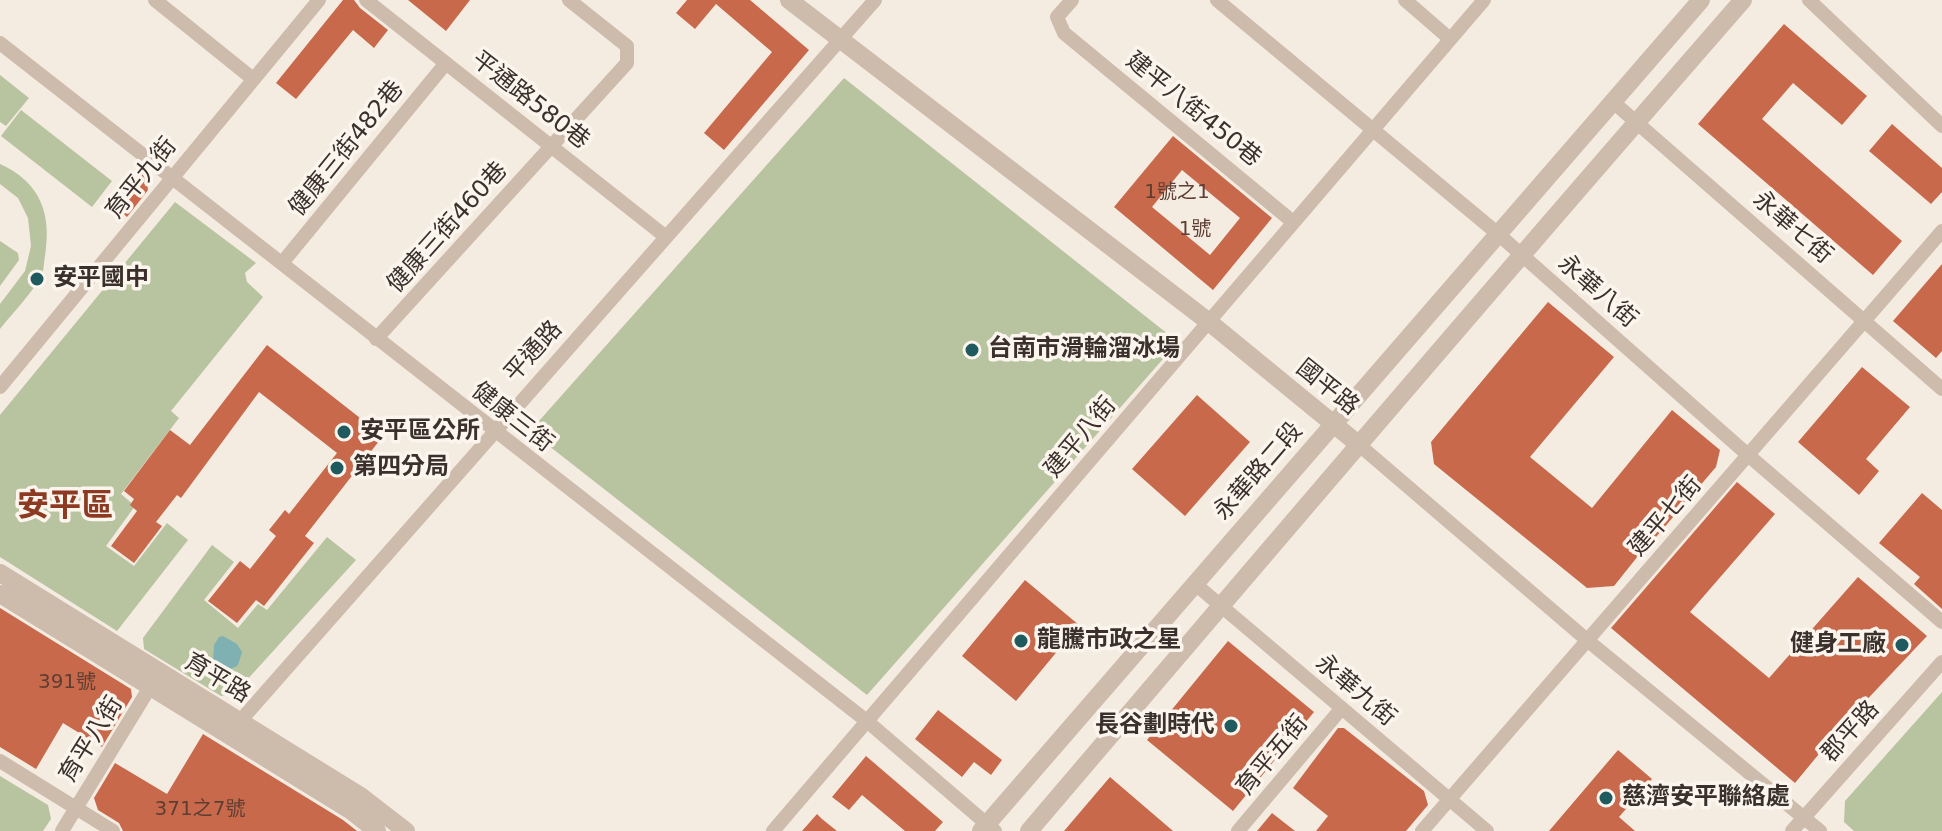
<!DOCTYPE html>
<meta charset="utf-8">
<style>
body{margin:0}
canvas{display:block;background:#f4ebe1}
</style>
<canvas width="1942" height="831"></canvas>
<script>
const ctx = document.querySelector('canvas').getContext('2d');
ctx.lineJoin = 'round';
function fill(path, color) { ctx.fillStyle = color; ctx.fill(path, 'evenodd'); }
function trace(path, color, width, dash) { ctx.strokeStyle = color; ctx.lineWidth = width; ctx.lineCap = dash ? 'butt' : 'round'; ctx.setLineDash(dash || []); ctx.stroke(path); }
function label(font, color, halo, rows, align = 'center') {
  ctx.font = font + ' "DejaVu Sans","Noto Sans TC",sans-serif'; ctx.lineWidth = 7; ctx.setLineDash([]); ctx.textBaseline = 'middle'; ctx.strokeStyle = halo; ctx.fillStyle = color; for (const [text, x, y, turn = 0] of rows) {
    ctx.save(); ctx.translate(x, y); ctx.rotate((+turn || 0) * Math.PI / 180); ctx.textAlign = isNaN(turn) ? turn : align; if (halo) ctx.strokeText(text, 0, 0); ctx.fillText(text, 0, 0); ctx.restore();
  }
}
fill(new Path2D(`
 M0 75 29 98 6 126 0 122Z
 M844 78 1178 342 867 695 530 431Z
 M21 110 112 181 92 207 1 136Z
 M0 164C40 182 52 213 45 256 44 261 44 269 42 274 35 290 11 315 0 329V304L25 271 31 246 28 218 18 198 0 184Z
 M175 202 256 263 245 273 247 282 263 297 171 411 179 418 121 494 135 506 106 546 134 566 167 523 188 540 117 631 0 557V415Z
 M0 241 18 253 19 260 0 286Z
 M327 537 356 560 235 693 221 696 144 649 143 638 212 545 234 562 204 600 238 628 258 604 267 610Z
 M1942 692V831H1854L1844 822 1845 801Z
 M0 776 48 805 51 819 43 831H0Z`), '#b8c4a0');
fill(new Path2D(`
 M223 636 237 644 242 652 238 665C229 672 219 671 213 661L214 645 219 637Z`), '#7fb0b2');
fill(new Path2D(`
 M343 0H354L360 8 388 30 374 48 353 30 296 99 276 83Z
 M408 0H470L446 31Z
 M687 0H750L809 50 724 150 704 133 772 52 716 4 695 29 676 13Z
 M1784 24 1867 96 1842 125 1793 83 1762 119 1902 241 1873 275 1698 124Z
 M1892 124 1942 168V192L1931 204 1869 151Z
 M1173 136 1272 218 1213 290 1114 207ZM1182 170 1240 218 1210 255 1152 207Z
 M138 171 146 177 148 190 127 217 116 207 126 194 122 191Z
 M1942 264V351L1936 358 1893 321Z
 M1548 302 1614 357 1530 457 1592 508 1672 410 1720 450 1716 467 1656 537 1654 536 1614 586 1587 588 1434 464 1431 442Z
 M267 345 383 436 305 536 314 543 264 606 256 600 237 623 208 601 240 561 250 569 276 536 269 530 285 510 289 514 337 453 259 392 181 498 177 495 156 522 162 526 134 563 111 546 137 511 130 505 134 499 124 491 170 430 190 445Z
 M1862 367 1910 407 1866 459 1879 471 1859 495 1798 442Z
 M1197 395 1250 442 1185 516 1132 469Z
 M1737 482 1775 514 1690 612 1769 678 1858 577 1927 636 1842 726 1795 783 1611 628Z
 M1922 493 1942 510V609L1914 584 1920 577 1879 543Z
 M1025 580 1079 625 1016 701 962 656Z
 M0 608 131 689 132 697 102 747 63 723 36 769 0 747Z
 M1228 641 1314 712 1233 811 1147 740Z
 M938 710 1002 760 991 775 974 762 962 777 915 739Z
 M1338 728H1344L1424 791 1428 805 1406 831H1316L1328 816 1293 788Z
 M203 734 343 820 357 831H123L119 823 98 810 94 798 115 763 167 794Z
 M1618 750 1652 779 1619 817 1635 831H1549Z
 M866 756 943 822 935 831H905L862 795 849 810 832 797Z
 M1110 777 1173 831H1064Z
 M1272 813 1295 831H1257Z
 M817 814 822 819 837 831H802Z`), '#c8694b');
trace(new Path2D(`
 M155 0 253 79
 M366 0 666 237
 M1072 0 1057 17 1064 33 1293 222
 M1217 0 1497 233 1748 455 1942 622
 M1405 0 1450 39
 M1809 0 1942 126
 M0 43 868 722 995 831
 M1612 101 1942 389
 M282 263 446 63
 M376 339 627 63V46L569 0
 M0 387 319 0
 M1358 444 1587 640 1820 831
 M1194 583 1487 831
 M234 728 875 0
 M0 761 113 831
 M62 831 155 679
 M773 831 1484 0
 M1238 831 1341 709
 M1422 831 1942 231
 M1792 831 1942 662`), '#cdbbac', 14);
trace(new Path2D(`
 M789 0 1209 322 1358 444
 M0 573 362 797 406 831
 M0 594 350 810 377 831
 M981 831 1701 0
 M1029 831C1266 553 1503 275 1743 0`), '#cdbbac', 18);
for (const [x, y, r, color] of [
 [37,279,8,"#1f5a5e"],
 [972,350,8,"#1f5a5e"],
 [344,432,8,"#1f5a5e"],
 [337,468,8,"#1f5a5e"],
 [1021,641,8,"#1f5a5e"],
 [1902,645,8,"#1f5a5e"],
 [1231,726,8,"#1f5a5e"],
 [1606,798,8,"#1f5a5e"]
]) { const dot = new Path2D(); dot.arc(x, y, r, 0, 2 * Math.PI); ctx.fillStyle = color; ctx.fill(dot); trace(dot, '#fbf5ee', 3); }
label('20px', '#5e3e33', null, [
 ["1號之1",1177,193],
 ["1號",1195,230],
 ["391號",67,683],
 ["371之7號",200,810]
]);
label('24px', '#3b302b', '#fbf5ee', [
 ["平通路580巷",530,101,38],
 ["建平八街450巷",1193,110,39],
 ["健康三街482巷",347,149,-51],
 ["育平九街",142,179,-51],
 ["健康三街460巷",448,228,-48],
 ["永華七街",1792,228,41],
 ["永華八街",1597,292,41],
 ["平通路",534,352,-48],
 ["國平路",1327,388,39],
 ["健康三街",512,418,38],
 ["建平八街",1081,438,-50],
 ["永華路二段",1259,472,-49],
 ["建平七街",1666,517,-49],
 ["育平路",217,679,31],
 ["永華九街",1355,691,40],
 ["郡平路",1851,732,-48],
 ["育平八街",92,740,-58],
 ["育平五街",1273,756,-50]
]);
label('bold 24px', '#3b302b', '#fbf5ee', [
 ["安平國中",53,279],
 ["台南市滑輪溜冰場",988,350],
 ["安平區公所",360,432],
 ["第四分局",353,468],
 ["龍騰市政之星",1037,641],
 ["健身工廠",1886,645,"right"],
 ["長谷劃時代",1215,726,"right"],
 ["慈濟安平聯絡處",1622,798]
], 'left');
label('bold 32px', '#8c3b22', '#fbf5ee', [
 ["安平區",65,508]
]);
</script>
